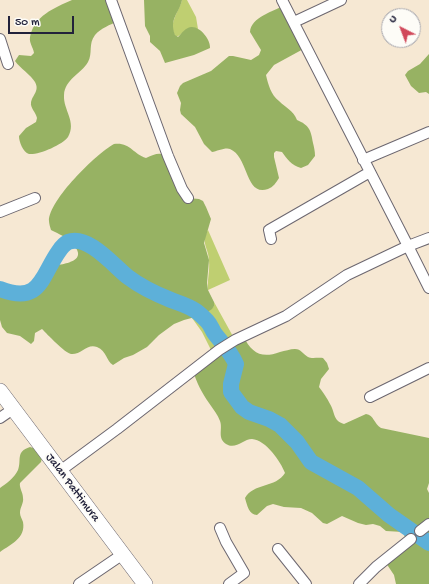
<!DOCTYPE html>
<style>
body{margin:0}
#map{position:relative;width:429px;height:584px;overflow:hidden;background:#f6e8d3;font-family:"Gochi Hand",sans-serif}
canvas{display:block}
.north{position:absolute;left:381px;top:8px;width:40px;height:40px;box-sizing:border-box;background:#fdfcf7;border:1px solid #a5a5ac;border-radius:50%;rotate:318deg;font-size:11px;font-weight:700;line-height:16px;text-align:center;color:#22223b}
.north::after{content:'';display:block;margin:auto;width:14px;height:18px;background:#d1495b;clip-path:polygon(50% 0,100% 100%,50% 72%,0 100%)}
.scale{position:absolute;left:8px;top:16px;width:66px;height:18px;box-sizing:border-box;border:2px solid #22223b;border-top:0;padding-left:5px;font-size:12px;line-height:14px;white-space:nowrap;color:#22223b;-webkit-text-stroke:3px #fdfcf7;paint-order:stroke}
</style>
<div id="map">
<canvas width="429" height="584"></canvas>
<div class="north">U</div>
<div class="scale">50 m</div>
</div>
<script>
const ctx = document.querySelector('canvas').getContext('2d');
ctx.lineJoin = 'round';
function fill(path, color) { ctx.fillStyle = color; ctx.fill(path, 'evenodd'); }
function trace(path, color, width, dash) { ctx.strokeStyle = color; ctx.lineWidth = width; ctx.lineCap = dash ? 'butt' : 'round'; ctx.setLineDash(dash || []); ctx.stroke(path); }
function label(font, color, halo, rows, align = 'center') {
  ctx.font = font + ' "Gochi Hand",sans-serif'; ctx.lineWidth = 4; ctx.setLineDash([]); ctx.textBaseline = 'middle'; ctx.strokeStyle = halo; ctx.fillStyle = color; for (const [text, x, y, turn = 0] of rows) {
    ctx.save(); ctx.translate(x, y); ctx.rotate((+turn || 0) * Math.PI / 180); ctx.textAlign = isNaN(turn) ? turn : align; if (halo) ctx.strokeText(text, 0, 0); ctx.fillText(text, 0, 0); ctx.restore();
  }
}
fill(new Path2D(`
 M182 0H187L196 17 198 29C185 25 186 33 176 37 167 24 179 12 182 0Z
 M208 230 230 280 208 290C207 280 210 271 209 261 209 248 200 243 208 230Z
 M214 302 235 340 213 354 202 332 192 318 203 315 214 306Z`), '#bfcf71');
fill(new Path2D(`
 M72 0H111L118 21C110 25 101 28 95 35 88 44 93 53 88 62 81 74 65 79 64 95 63 110 77 122 68 137 62 145 39 155 29 154 23 152 19 142 19 136L26 128 36 122 37 118C36 113 30 107 31 103 32 95 40 91 35 82 31 75 20 68 15 61L19 55 31 56 34 53C33 47 29 43 30 37 34 16 54 8 72 0Z
 M144 0H182C179 14 169 18 175 35L178 37C182 33 185 28 191 27 200 26 211 40 210 48L194 55 165 63 160 51 150 42V36L145 26Z
 M285 5 307 47 274 65 266 75C268 84 271 95 279 101 286 108 293 110 297 120 309 125 311 130 313 143 314 147 315 151 315 156L308 165 301 168C291 165 287 159 282 152L276 151 274 153V157L279 178C276 183 273 187 268 189 245 197 249 157 230 149 226 147 217 151 212 152L204 144 195 127 181 114 180 110 181 103 177 93 180 86 183 83 211 71 229 56H233L251 60 259 55 261 50 250 32C251 17 274 11 285 5Z
 M429 54V94L426 92 419 93 411 86 405 75 408 71 420 64Z
 M114 144C130 142 133 154 146 158 155 154 159 152 168 156L188 198 199 199 203 201 206 207 211 219 204 243 209 260 207 283 208 290 214 302V306L212 309 203 315 184 320 174 324 159 335 147 347 133 355 124 358 113 365C106 361 107 351 97 347 87 343 81 355 71 354 65 353 47 334 42 329L35 333 34 341 31 344 20 336 7 333 2 327 0 320V289C28 300 37 290 50 266 70 264 92 259 67 239 63 235 56 233 51 230 50 227 49 223 49 221 49 200 96 154 114 144Z
 M243 336C252 353 261 359 280 352 285 351 290 349 295 349 301 349 303 354 308 357 312 359 318 357 323 358L327 363 329 369 321 379 319 387C323 392 327 398 330 404 335 412 333 421 344 424L366 414C374 415 374 424 381 428L429 438V483L427 489 429 493V584H396L394 575 384 560 407 542 403 532 386 531 380 526 373 524 366 525 358 523 342 516 327 524 323 523 312 513 301 508 284 507 273 504 267 506 257 515C249 515 247 505 245 498 253 483 276 488 285 473 281 462 266 440 252 439 243 439 236 450 226 444 217 438 223 429 220 421 218 415 213 409 209 403 202 393 196 382 193 370Z
 M30 447 36 449 42 458 41 462 20 483C19 488 23 492 23 498 24 503 20 507 20 513 20 516 22 519 23 522 26 538 11 544 0 552V488C6 484 15 477 18 470 22 460 15 452 30 447Z`), '#97b263');
trace(new Path2D(`
 M0 289C41 305 41 276 59 251 61 248 64 244 68 242 88 234 114 266 128 277 141 287 156 294 171 300 179 303 189 306 196 311 200 314 204 318 207 321 211 325 212 330 215 334 223 344 231 352 236 364L231 384V392L242 407 249 412 269 419 280 425 297 442 311 462 358 488 389 515 429 543`), '#5db0d9', 16);
const minor = new Path2D(`
 M111 0 168 156 182 189 188 198
 M294 22 341 0
 M0 39 8 64
 M363 160 429 132
 M0 212 35 198
 M429 238 408 246 429 288
 M271 239 269 230 370 172
 M370 397 429 368
 M0 418 13 409
 M60 471 117 429 219 350 235 340 286 316 347 275 408 246 282 0
 M220 528 226 542 244 573 229 584
 M420 531 429 524
 M278 549 306 584
 M79 584 123 554
 M359 584 376 567 411 539`);
const primary = new Path2D(`
 M0 391 145 584`);
trace(minor, '#6c6770', 12);
trace(primary, '#6c6770', 16);
trace(minor, '#fff', 10);
trace(primary, '#fff', 15);
label('12px', '#22223b', '#fdfcf7', [
 ["Jalan Pattimura",72,488,53]
]);
</script>
